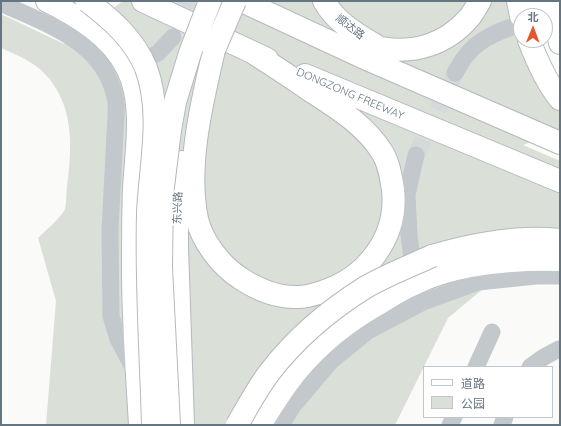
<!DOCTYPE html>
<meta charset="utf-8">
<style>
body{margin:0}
#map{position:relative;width:561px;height:426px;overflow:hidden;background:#fafaf8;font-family:Quicksand,"Noto Sans SC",sans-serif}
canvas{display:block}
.frame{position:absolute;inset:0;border:2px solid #657683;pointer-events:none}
.legend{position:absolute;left:423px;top:366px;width:130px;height:52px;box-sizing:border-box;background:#fff;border:1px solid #c1c8cd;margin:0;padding:5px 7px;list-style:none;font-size:12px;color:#657683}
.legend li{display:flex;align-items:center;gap:8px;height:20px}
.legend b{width:20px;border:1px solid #c1c8cd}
.north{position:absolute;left:513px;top:8px;width:40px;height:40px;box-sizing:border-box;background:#fff;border:1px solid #c1c8cd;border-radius:50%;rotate:1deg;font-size:11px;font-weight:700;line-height:16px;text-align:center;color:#657683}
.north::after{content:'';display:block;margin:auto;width:14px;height:18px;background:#e4572e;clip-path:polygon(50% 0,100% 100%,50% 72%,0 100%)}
</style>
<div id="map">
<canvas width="561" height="426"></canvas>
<div class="frame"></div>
<ul class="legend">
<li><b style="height:5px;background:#fff"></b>道路</li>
<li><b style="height:11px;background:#dadfd7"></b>公园</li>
</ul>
<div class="north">北</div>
</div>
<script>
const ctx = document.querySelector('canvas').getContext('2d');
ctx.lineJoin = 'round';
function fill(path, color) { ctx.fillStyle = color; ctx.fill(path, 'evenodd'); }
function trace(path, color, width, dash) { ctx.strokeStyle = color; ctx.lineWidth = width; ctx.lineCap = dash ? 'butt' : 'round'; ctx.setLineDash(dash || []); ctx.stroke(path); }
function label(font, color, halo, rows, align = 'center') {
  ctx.font = font + ' Quicksand,"Noto Sans SC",sans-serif'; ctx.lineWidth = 4; ctx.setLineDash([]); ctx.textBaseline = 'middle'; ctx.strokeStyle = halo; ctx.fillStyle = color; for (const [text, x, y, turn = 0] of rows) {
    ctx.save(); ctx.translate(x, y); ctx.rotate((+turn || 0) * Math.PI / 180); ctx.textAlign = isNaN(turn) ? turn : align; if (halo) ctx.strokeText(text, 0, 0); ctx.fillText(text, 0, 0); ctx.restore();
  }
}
fill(new Path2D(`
 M123 1H510L521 37 560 109V131L523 145 560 161V232L553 231 448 318 395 425H46L56 301 38 238C45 231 59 219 64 211 67 206 66 194 67 187 72 148 75 106 45 74 33 61 17 55 1 48V14L64 44Z`), '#dadfd7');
trace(new Path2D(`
 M176 30 189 1
 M416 155 455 73`), '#d5d9db', 17, [17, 8]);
const major = new Path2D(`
 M47 1C77 16 111 36 127 68 145 102 136 152 134 188 133 215 133 243 133 270 133 322 137 374 140 425
 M324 1C335 21 356 34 375 45
 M518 1 521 16
 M535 1 537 16
 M553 1 554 14 560 43
 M529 40C537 61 546 82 560 99
 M432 256C473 244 517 235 560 240
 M260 425C271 407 283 388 296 372 319 344 348 321 380 303 391 296 402 289 414 284 457 263 513 259 560 260`);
const highway = new Path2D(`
 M143 1 267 59
 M242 1 369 60 560 143
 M349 39C360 42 371 46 382 48 414 54 446 44 468 19 473 14 476 7 480 1
 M214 50C202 102 186 166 197 219 202 241 221 266 240 278 258 290 277 298 299 297 307 297 315 294 322 292 366 278 398 238 393 190 391 177 389 163 382 152 365 125 337 108 311 91 292 78 274 66 255 54
 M305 75 560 181
 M181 162 177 216V247L183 425`);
trace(major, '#b5babe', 24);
trace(highway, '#b4b9bd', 24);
trace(new Path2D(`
 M1 3C47 25 103 41 115 97 117 103 116 110 116 116L110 230 111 316 118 339 135 371
 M131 67 158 53 173 37
 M455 73C458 68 461 62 465 57 477 39 501 30 521 24
 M414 275 409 235 407 195 416 155
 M476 367 492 332
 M530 367 544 357 559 349
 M281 425 293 406 330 362 368 331 423 302 478 282 536 276H560
 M450 425 454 417
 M502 425 505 417`), '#c3c8cc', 17);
trace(major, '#fff', 22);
trace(highway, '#fff', 22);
const majorBridge = new Path2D(`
 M87 1C111 19 134 39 146 68 163 114 150 165 148 213 146 284 151 354 153 425
 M237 425C247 408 257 389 269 373 295 339 329 310 366 287 387 275 410 266 432 256`);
const highwayBridge = new Path2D(`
 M214 50 235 1
 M169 425 161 267 162 195 170 130 175 102 190 53 210 1`);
trace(majorBridge, '#b5babe', 24, []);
trace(highwayBridge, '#b4b9bd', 24, []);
trace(majorBridge, '#fff', 22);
trace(highwayBridge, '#fff', 22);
label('11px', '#657683', '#fff', [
 ["顺达路",350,27,38],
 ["DONGZONG FREEWAY",350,94,23],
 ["东兴路",178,208,-88]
]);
</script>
